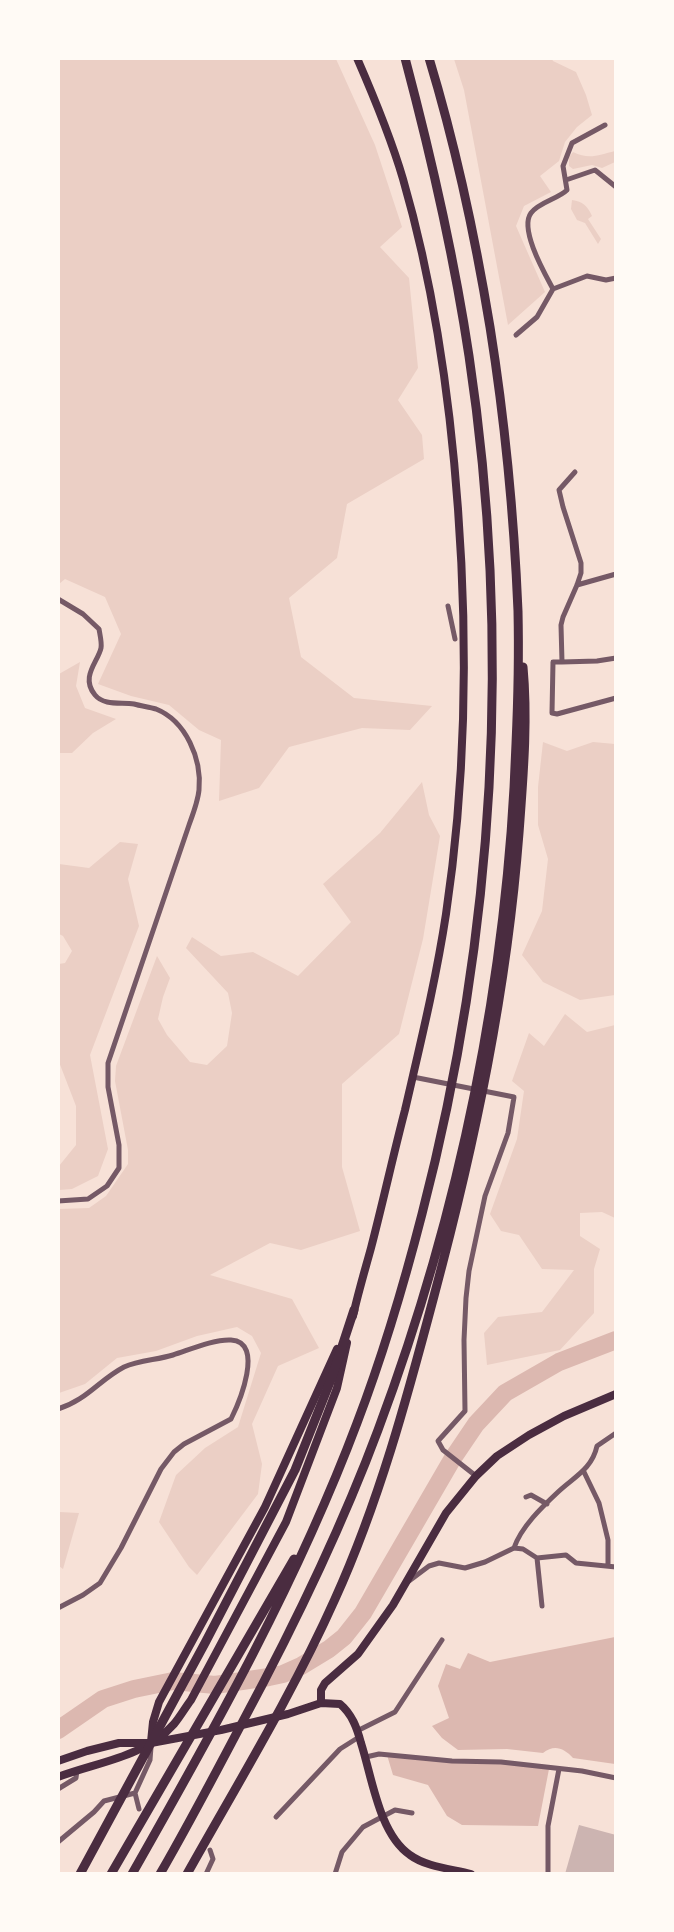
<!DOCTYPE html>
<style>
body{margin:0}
#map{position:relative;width:674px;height:1932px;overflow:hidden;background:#f7e1d7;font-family:Quicksand,sans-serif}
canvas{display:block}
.frame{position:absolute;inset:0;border:60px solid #fffaf5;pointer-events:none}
</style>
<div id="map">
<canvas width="674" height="1932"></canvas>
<div class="frame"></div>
</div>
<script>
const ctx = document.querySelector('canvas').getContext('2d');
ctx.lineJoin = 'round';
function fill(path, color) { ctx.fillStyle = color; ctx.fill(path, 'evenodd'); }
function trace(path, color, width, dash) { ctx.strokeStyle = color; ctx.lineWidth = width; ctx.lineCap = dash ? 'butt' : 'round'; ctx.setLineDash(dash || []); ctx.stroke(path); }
fill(new Path2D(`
 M59 58 336 59 375 145 402 227 380 247 409 278 418 368 398 400 422 435 424 459 347 504 337 558 289 598 301 657 354 698 432 706 410 730 362 728 289 747 259 788 219 801 221 740 199 730 169 705 131 696 98 684 121 634 105 597 65 579 59 584Z
 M454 59H552L553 61 576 72 586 95 592 115 577 127 565 142 559 161 540 176 551 192 524 206 516 226 545 292 508 325 464 90Z
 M615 151V162L602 168 592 165 573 169 569 166V157L573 152C589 160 599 155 615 151Z
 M572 200C583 202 587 205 592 216L588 219 601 239 598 244 585 223 577 220 571 209Z
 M80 662 76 686 85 708 116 719 93 733 72 753H59V674Z
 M543 742 567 751 593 742 615 744V742V995L580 1000 543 982 522 955 542 911 548 859 538 825V787Z
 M422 782 429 815 440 836 423 939 399 1034 342 1084V1167L360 1231 301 1250 270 1243 210 1275 292 1299 319 1348 278 1366 252 1424 262 1464 258 1494 197 1575 189 1567 159 1522 176 1475 205 1448 238 1427 261 1353 252 1336 237 1327 197 1336 156 1351 117 1358 85 1384 59 1393V1209L89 1208 106 1196 128 1164V1150L115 1081 116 1066 157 956 170 978 163 997 158 1019 167 1035 190 1062 207 1065 227 1046 232 1013 228 993 186 948 192 937 221 956 253 952 298 976 351 922 323 884 380 833Z
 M120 842 138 844 128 879 139 926 90 1055 108 1149 98 1176 72 1189 59 1190V1166L76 1145V1106L59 1062V964L65 963 72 951 63 936 59 934V864L89 868Z
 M565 1014 587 1032 615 1025V1218L602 1212 580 1213V1236L600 1249 594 1269V1313L560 1350 487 1365 484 1333 498 1317 542 1312 574 1270 542 1269 519 1235 501 1231 490 1214 517 1139 524 1091 512 1081 529 1033 544 1046Z
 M59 1512 79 1513 63 1569 59 1566Z`), '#ebcfc5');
fill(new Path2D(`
 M615 1637V1764L573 1758C564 1748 554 1744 543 1753L507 1749 458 1750 442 1738 432 1726 449 1718 438 1686 446 1664 460 1669 468 1653 490 1662Z
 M387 1755 498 1763 549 1769 538 1826 462 1825 447 1816 428 1785 393 1775Z`), '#dcb8b0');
trace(new Path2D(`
 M58 1730 103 1699 134 1689 173 1681 215 1685 269 1677 283 1674 301 1666 329 1649 344 1637 363 1613 453 1458 476 1424 505 1393 559 1362 616 1340`), '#dcb8b0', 18);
fill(new Path2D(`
 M579 1825 616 1835V1874H565Z`), '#ccb4b1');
trace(new Path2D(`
 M605 125 572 143 563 166 567 190C558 199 539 202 531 213 519 229 545 274 553 289L587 276 606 280 616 278
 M566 180 595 170 616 187
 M516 335 537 317 553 289
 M575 472 559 490 563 507 581 563V573L577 585 563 617 561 625 562 662H553L552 713 557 714 616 698
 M577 585 616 574
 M58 599 83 614 99 629C100 635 102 643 101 648 98 662 80 677 95 695 104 706 121 702 134 704 141 706 149 707 156 709 186 721 202 759 199 790 198 801 193 814 189 825L108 1063V1087L119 1145V1168L107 1186 88 1199 58 1201
 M448 606 455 639
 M562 662 597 661 616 658
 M413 1077 514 1097 508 1133 485 1196 469 1271 466 1298 464 1340 465 1411 438 1441 443 1450 476 1476
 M58 1409C87 1400 99 1380 124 1367 139 1360 157 1360 173 1355 189 1350 214 1339 231 1340 265 1342 239 1403 231 1419L184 1444 174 1452 161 1469 121 1548 100 1583 83 1595 58 1608
 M584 1472 599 1503 608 1540V1565
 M526 1497 531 1495 547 1504
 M514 1548 523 1549 537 1558 566 1555 576 1563 616 1567
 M537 1558 542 1606
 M409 1581 429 1566 439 1563 465 1568 485 1562 514 1548C521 1527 542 1507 558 1492 574 1477 592 1469 597 1446L616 1433
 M357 1731 395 1712 442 1640
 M366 1757 379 1754 452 1761 501 1762 582 1771 616 1778
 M58 1789 76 1778 77 1770
 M139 1809 135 1793 150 1760 151 1747
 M276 1817 340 1749 359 1737
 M58 1842 94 1812 104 1801 135 1793
 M206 1874 213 1859 210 1850
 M335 1874 342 1852 363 1827 395 1810 412 1813
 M548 1874V1826L559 1769`), '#755966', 5);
trace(new Path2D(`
 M321 1703V1690L325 1683 358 1654 393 1605 446 1513 476 1476 497 1456 529 1435 564 1416 616 1394`), '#4a2c40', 8);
trace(new Path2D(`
 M353 1316C358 1293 365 1270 371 1248 383 1202 393 1156 405 1110 420 1045 436 980 446 914 466 780 468 644 458 509 450 398 434 286 403 179 391 138 374 97 357 58
 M151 1742 153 1722 159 1702 265 1507 337 1349
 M58 1761 87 1751 119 1743H151L221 1730 288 1714 321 1703 340 1704C352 1714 357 1728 361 1743 372 1777 379 1834 410 1855 426 1867 452 1869 471 1874
 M58 1777C98 1762 145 1757 174 1724 180 1717 185 1708 191 1700L286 1522 337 1388 347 1343`), '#4a2c40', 8);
trace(new Path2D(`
 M80 1874 205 1643 295 1470 332 1377 354 1310
 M111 1874 294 1559
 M132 1874C215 1728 298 1580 357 1423 383 1355 404 1284 422 1214 495 934 512 642 469 356 454 256 431 156 405 58
 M160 1874C189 1824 215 1774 242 1723 293 1628 340 1532 378 1430 460 1211 508 978 516 744 518 700 519 655 518 611 514 516 505 421 490 327 475 236 456 147 429 58
 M187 1874C238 1783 293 1693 335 1599 379 1502 407 1398 434 1296 475 1143 507 990 519 833 523 778 528 722 523 667`), '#4a2c40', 9);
</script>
